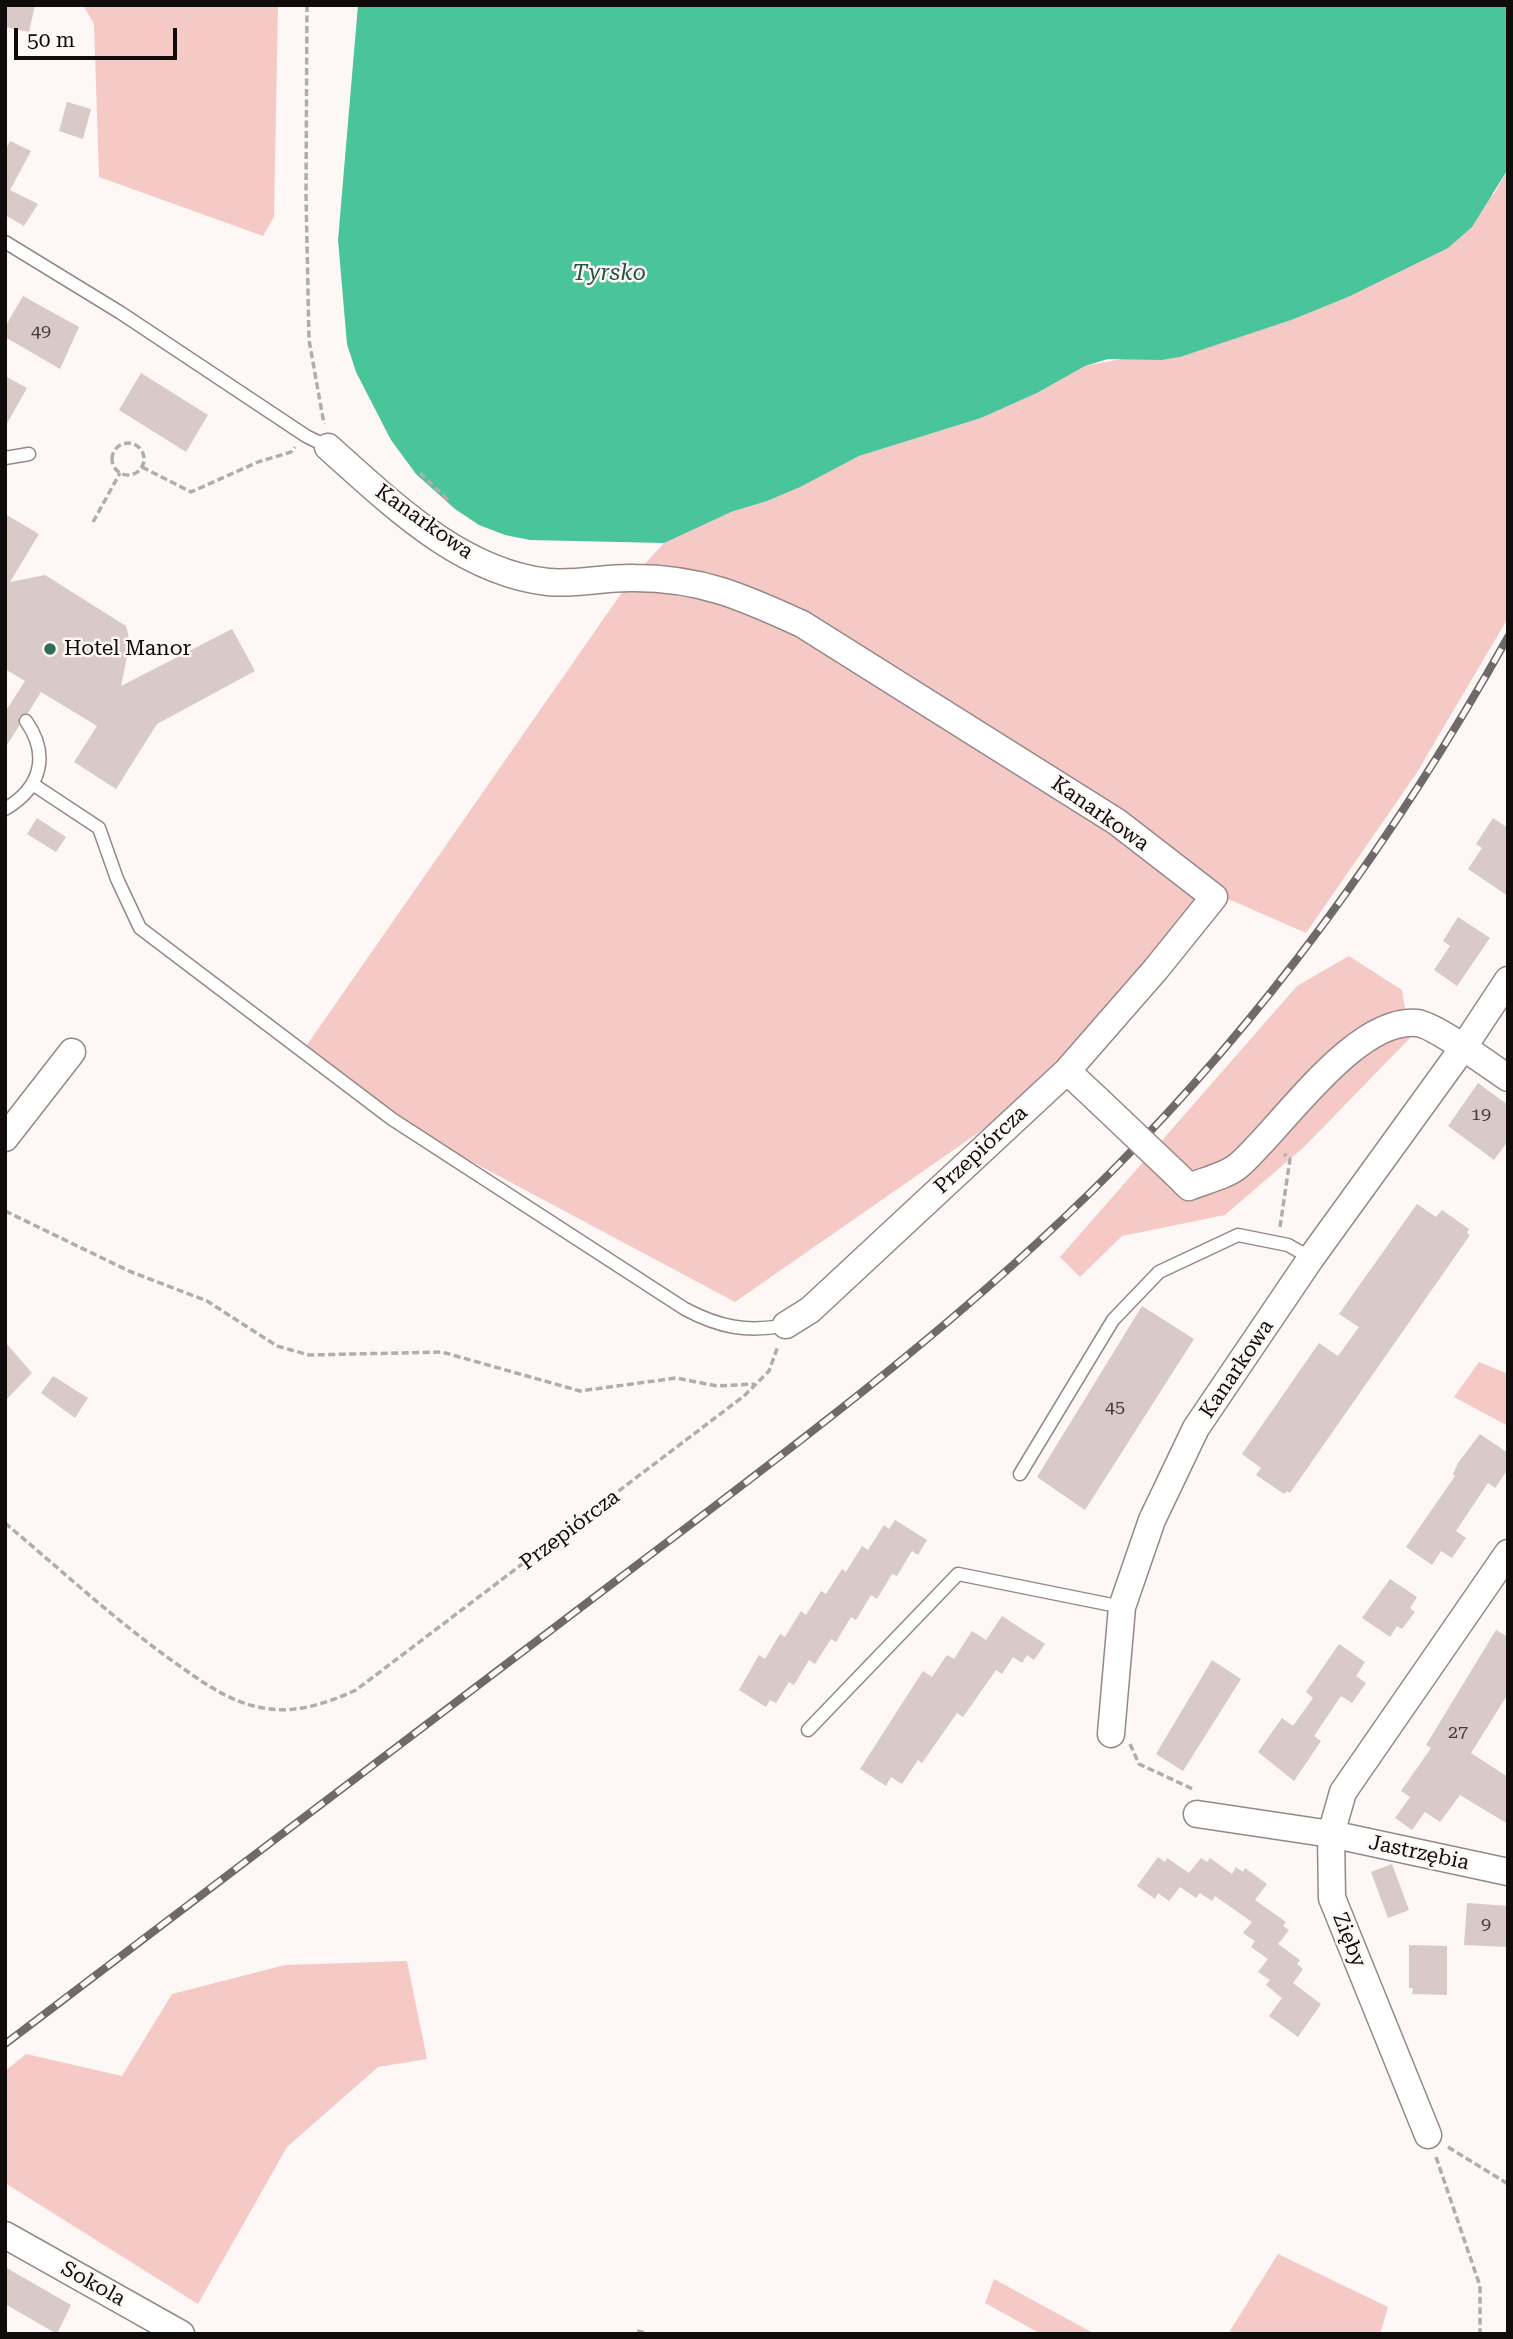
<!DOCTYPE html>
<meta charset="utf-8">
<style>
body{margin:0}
#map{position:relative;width:1513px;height:2339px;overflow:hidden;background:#fdf7f6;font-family:"Roboto Serif",serif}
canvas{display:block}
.frame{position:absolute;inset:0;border:7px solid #110c0c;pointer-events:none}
.scale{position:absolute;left:14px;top:28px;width:163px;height:32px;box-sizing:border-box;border:4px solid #110c0c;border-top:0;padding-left:9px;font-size:21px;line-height:24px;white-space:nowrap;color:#110c0c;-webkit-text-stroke:5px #fdf7f6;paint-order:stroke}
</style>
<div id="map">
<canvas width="1513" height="2339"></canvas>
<div class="frame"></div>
<div class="scale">50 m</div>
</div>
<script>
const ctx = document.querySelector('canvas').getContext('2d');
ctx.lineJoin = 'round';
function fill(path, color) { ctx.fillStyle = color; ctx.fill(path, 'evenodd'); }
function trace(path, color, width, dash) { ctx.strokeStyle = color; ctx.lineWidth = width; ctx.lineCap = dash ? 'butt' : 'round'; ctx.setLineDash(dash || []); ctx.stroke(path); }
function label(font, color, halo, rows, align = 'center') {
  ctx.font = font + ' "Roboto Serif",serif'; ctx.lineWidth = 5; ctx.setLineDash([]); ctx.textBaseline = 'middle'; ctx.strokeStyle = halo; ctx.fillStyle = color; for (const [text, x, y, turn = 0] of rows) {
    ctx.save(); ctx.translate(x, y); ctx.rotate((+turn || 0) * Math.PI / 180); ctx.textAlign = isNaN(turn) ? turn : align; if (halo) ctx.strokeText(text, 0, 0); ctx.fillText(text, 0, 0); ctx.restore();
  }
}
fill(new Path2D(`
 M83 5H278L274 217 263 236 99 177 94 24Z
 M1508 169V618L1416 774 1306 933 1233 901 1213 897 1067 1071 735 1302 392 1119 302 1052 632 578 664 543 681 533 731 512 767 501 859 456 981 418 1037 393 1085 366 1226 339 1294 319 1348 297 1494 194Z
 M1349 956 1402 990 1410 1038 1305 1146 1225 1215 1122 1236 1080 1277 1060 1257 1297 986Z
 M1479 1362 1508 1374V1426L1454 1397Z
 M407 1961 427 2059 378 2067 287 2147 198 2304 5 2183V2071L26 2054 122 2076 172 1994 285 1965Z
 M1278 2254 1388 2307 1380 2334H1228Z
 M994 2279 1095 2334H1041L985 2303Z`), '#f5cac6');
fill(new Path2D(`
 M358 5H1508V169L1472 227 1448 248 1348 297 1294 319 1180 357 1161 360 1108 359 1085 366 1037 393 981 418 859 456 800 487 767 501 731 512 664 543 530 540 505 535 479 525 455 509 416 474 391 440 356 372 347 344 338 240Z`), '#4ac49a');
fill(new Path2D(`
 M5 5H35L29 32 5 27Z
 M67 102 91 109 83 139 59 131Z
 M10 141 31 151 10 190 38 204 24 226 5 215V151Z
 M23 296 79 327 60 369 5 337V327Z
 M141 373 208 415 186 452 119 410Z
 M5 376 27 388 5 427Z
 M5 514 39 534 10 582 45 575 126 626 130 642 121 686 232 629 255 671 157 724 116 789 74 762 97 726 41 692 28 713 19 716V726L5 748V712L25 681 5 669Z
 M37 818 66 837 56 852 27 834Z
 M1493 818 1508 828V896L1468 869 1482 848 1476 844Z
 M1458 917 1490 938 1457 986 1434 970 1450 946 1443 941Z
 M1478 1083 1508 1105V1141L1494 1160 1448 1126Z
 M1417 1204 1436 1217 1442 1210 1469 1229 1467 1233 1470 1235 1290 1493 1287 1491 1284 1494 1256 1475 1261 1468 1242 1454 1319 1343 1338 1356 1359 1327 1339 1314Z
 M1142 1306 1194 1339 1085 1510 1037 1477Z
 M5 1342 32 1373 5 1401Z
 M53 1376 88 1398 75 1418 41 1393Z
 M1480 1434 1508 1453V1469L1495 1488 1488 1483 1456 1531 1466 1538 1452 1558 1441 1551 1432 1565 1406 1547 1455 1476 1453 1474 1458 1463Z
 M895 1520 927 1540 918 1555 912 1551 897 1576 892 1574 877 1599 871 1595 856 1620 851 1617 836 1642 831 1639 815 1664 809 1660 794 1685 789 1682 776 1703 770 1700 766 1707 739 1690 759 1655 765 1659 780 1634 785 1637 801 1611 806 1615 821 1591 826 1594 842 1569 846 1572 862 1546 868 1550 884 1525 889 1529Z
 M1390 1579 1417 1597 1410 1608 1415 1612 1402 1629 1397 1626 1390 1637 1362 1618Z
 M1002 1616 1045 1644 1034 1660 1027 1655 1022 1663 1013 1657 1002 1674 996 1670 963 1717 957 1713 922 1763 918 1760 902 1784 891 1777 886 1786 860 1769 923 1671 932 1677 947 1655 954 1659 972 1631 986 1640Z
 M1496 1630 1508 1637V1694L1471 1753 1508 1777V1824L1460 1795 1440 1822 1425 1812 1412 1830 1395 1818 1410 1797 1401 1791 1431 1748 1426 1745Z
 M1339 1644 1365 1662 1356 1676 1366 1683 1352 1703 1341 1696 1314 1736 1321 1741 1294 1781 1258 1752 1282 1718 1293 1726 1313 1698 1306 1692Z
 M1212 1660 1241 1679 1183 1771 1156 1754Z
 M1158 1857 1165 1862 1167 1858 1189 1873 1201 1858 1207 1862 1210 1858 1232 1874 1236 1867 1243 1872 1245 1868 1267 1884 1255 1900 1286 1922 1283 1926 1289 1930 1278 1944 1300 1960 1297 1964 1303 1969 1293 1983 1321 2004 1298 2037 1269 2016 1282 1998 1266 1985 1270 1980 1258 1972 1268 1959 1251 1947 1255 1941 1243 1933 1252 1922 1215 1896 1212 1901 1200 1893 1196 1898 1180 1887 1169 1901 1158 1893 1155 1899 1137 1886Z
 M1392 1864 1409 1910 1388 1918 1371 1872Z
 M1467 1903 1508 1906V1947L1464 1945Z
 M1409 1945 1447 1946V1995L1412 1994 1413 1988H1409Z
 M5 2267 71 2305 57 2334 5 2304Z`), '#d9c9c7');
const service = new Path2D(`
 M5 242 121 313 306 436 328 447
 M5 458 29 454
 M34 785 99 828 117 879 140 928 392 1119 685 1309C719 1327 747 1333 786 1325
 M5 809C41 788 50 755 26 721
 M1020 1474 1113 1320 1159 1272 1238 1235 1288 1245 1311 1258
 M808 1730 958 1574 1122 1607`);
const minor = new Path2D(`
 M328 447C391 503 460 572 548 582 576 585 606 577 634 578 701 578 743 597 802 624L1117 822 1214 897 1156 969 1067 1071 1098 1100
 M5 1138 72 1052
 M1177 1175 1189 1187C1203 1181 1226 1176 1238 1166 1281 1129 1354 1017 1417 1023 1435 1025 1490 1066 1508 1078
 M786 1325 810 1310 1067 1071
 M1111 1734 1122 1607 1152 1520 1196 1428 1311 1258 1463 1048 1508 980
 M1197 1814 1331 1834 1508 1872
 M1428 2135 1332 1898 1331 1834 1343 1792 1508 1553
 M5 2235 181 2334`);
trace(service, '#978886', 15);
trace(minor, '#978886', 29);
trace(new Path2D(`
 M307 5 306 194 309 340 324 424
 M112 459a16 16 0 1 1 32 0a16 16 0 1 1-32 0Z
 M142 467 191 492 258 462 291 452 295 447
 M420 473 448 500
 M93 522 120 473
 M5 1211 129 1271 207 1301 277 1346 309 1355 442 1352 580 1391 676 1378 717 1386 754 1384
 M1280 1227 1290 1159 1284 1154
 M5 1523C61 1570 115 1620 174 1662 201 1681 226 1700 258 1707 293 1715 325 1704 356 1690L744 1396 769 1371 778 1346
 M1130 1744 1139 1764 1195 1790
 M1448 2147 1508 2184
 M1436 2157 1480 2286V2334
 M637 2331 650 2334`), '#b2adac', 3.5, [7, 3.5]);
trace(service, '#fff', 12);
trace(minor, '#fff', 26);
const rail = new Path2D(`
 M5 2044C210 1888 416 1733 621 1577 790 1449 961 1323 1111 1172 1269 1013 1399 832 1508 637`);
trace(rail, '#6f6a69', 8);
trace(rail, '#fdf7f6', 5, [16]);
const minorBridge = new Path2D(`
 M1098 1100 1177 1175`);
trace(minorBridge, '#978886', 29, []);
trace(minorBridge, '#fff', 26);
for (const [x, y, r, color] of [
 [50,649,7,"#316c56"]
]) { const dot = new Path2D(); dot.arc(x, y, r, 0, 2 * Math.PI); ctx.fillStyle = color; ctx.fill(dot); trace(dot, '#fdf7f6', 2.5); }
label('18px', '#433b3b', null, [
 ["49",41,332],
 ["19",1481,1115],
 ["45",1115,1408],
 ["27",1458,1733],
 ["9",1486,1925]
]);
label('21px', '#110c0c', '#fdf7f6', [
 ["Kanarkowa",424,522,35],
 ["Kanarkowa",1100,814,35],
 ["Przepiórcza",981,1150,-43],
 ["Kanarkowa",1237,1369,-56],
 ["Przepiórcza",570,1530,-37],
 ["Jastrzębia",1419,1853,12],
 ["Zięby",1349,1940,68],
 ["Sokola",93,2284,29]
]);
label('21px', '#110c0c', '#fdf7f6', [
 ["Hotel Manor",64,649]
], 'left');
label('italic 23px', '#255644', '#fdf7f6', [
 ["Tyrsko",609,273]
]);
</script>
